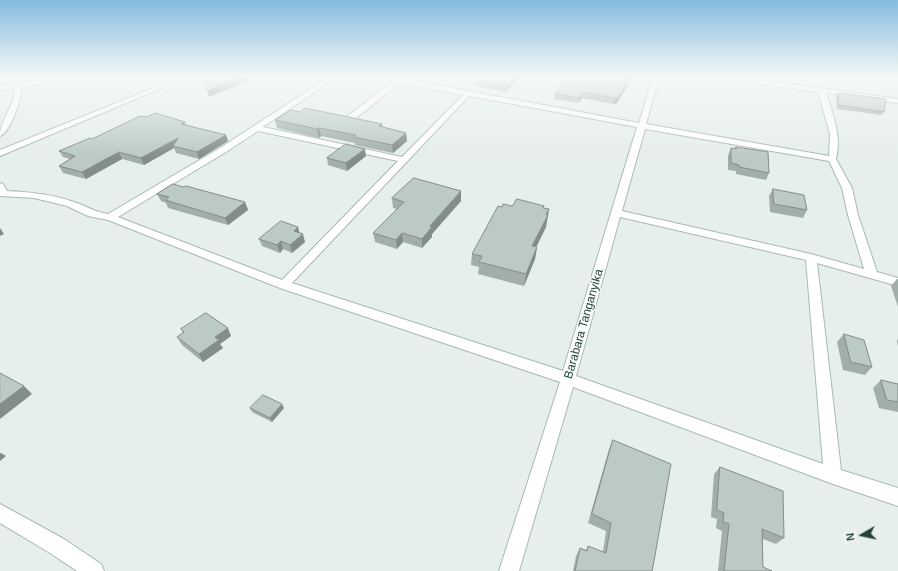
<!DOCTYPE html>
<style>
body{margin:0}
#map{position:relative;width:898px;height:571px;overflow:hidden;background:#e6efeb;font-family:Helvetica,sans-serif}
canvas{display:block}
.north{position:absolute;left:842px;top:515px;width:40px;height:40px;-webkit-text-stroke:3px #f7fbf9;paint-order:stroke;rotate:261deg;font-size:11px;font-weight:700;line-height:16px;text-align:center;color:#24423a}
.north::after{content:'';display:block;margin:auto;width:14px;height:18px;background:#24423a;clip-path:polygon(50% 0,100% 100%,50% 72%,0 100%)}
</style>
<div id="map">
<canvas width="898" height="571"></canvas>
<div class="north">N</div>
</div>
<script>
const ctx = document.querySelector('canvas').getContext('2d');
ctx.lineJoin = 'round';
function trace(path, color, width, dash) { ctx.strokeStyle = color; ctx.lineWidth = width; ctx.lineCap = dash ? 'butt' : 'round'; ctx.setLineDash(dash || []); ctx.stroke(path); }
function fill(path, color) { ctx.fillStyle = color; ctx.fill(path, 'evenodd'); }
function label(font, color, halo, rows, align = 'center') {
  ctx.font = font + ' Helvetica,sans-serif'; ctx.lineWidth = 3; ctx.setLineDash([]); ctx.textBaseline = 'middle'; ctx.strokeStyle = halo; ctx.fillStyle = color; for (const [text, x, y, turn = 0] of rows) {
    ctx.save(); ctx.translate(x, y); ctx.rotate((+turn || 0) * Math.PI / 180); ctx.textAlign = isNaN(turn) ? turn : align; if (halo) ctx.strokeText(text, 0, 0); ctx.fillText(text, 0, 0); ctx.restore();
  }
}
const street = new Path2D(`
 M61 77H77L74 79 22 87C22 98 10 133 0 136 0 119 15 106 15 88L0 90V86Z
 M170 77H177L167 85 150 93 0 156V150L146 91 163 83Z
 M329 77H337L263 127 402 157 463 95 400 83 351 122H345V118L393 81 377 77 399 78 639 123 653 77H659L646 124 829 156 830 134 818 92 725 79 722 77H740L898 99V103L826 93C833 114 842 137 836 159L852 188 858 215 877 272 898 278V286L817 263 841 470 898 488V506L833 484 573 387 519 571H499L560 382 280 288 108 220 88 216 67 206 34 198 0 196V183L3 184 7 191C29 192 52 194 74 202 86 206 95 212 108 214L220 148ZM469 96 637 127 563 371 292 283ZM645 129 829 161 842 188 848 215 864 269 811 254 622 211ZM258 131 398 161 282 280 118 217 226 152ZM620 217 806 260 823 464 576 376Z
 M0 504 64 539 101 564 104 571H77L50 553 0 523Z`);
trace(street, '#a8b8b2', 2);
fill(street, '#fff');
fill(new Path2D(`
 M479 77H521L518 79 506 92 475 86V80Z
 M633 77 617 103 613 104 582 98 578 103 554 99 555 94Z
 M838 93 884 112 882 115 837 109 836 96Z
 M147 117 185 122 186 125 226 135 228 141 199 159 176 153 174 148 144 165 122 159 86 179 63 173 59 166 70 159 63 157 59 151 92 139Z
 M275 120 382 124 383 127 406 133 407 141 393 153 355 145V143L321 136 319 138 277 128Z
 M736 147 769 173 766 180 736 174V171L728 170V155L731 148 735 149Z
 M366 156 347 171 328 165 327 158Z
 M183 187 245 202 248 210 228 225 168 208 166 203 161 201 157 194Z
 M773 189 807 210 803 218 770 212 769 196Z
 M392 198 461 201 432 234V237L422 248 403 242 397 249 375 242 373 233 397 209 393 208Z
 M512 206H544V208L549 209 546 227 536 247H537L535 259 524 286 478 274 479 267 471 265 472 254 502 207Z
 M300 233 305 242 292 253 283 249 280 253 262 246 259 239Z
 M897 279H898V307L891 286Z
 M181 329 231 336 220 344 223 348 203 362 182 345 177 337 183 333Z
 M844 334 872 367 865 375 843 370 837 342Z
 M898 339V347L897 341Z
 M881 380 898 384V412L879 408 873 388Z
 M250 408H284L272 422 252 412Z
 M613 440 654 561 652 571H573L576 556 580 548 586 550 588 546 603 552 606 531 588 523 609 449Z
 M720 467 784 538 776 544 763 539V567L772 571H718L722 531 716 528 717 519 711 517 714 474Z`), '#a1aea9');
fill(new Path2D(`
 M241 77H257L209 97 207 91Z
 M514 77H521L518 79 506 92 507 86Z
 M631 77H633L617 103 613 104 614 98Z
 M583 92 582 98 578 103 579 98Z
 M319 128 321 136 319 138 317 129Z
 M406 133 407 141 393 153 392 145Z
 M226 135 228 141 199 159 197 152Z
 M178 138 173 146 174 148 144 165 141 158Z
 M365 149 366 156 347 171 346 163Z
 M119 152 122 159 86 179 82 172Z
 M461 191V201L432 234V237L422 248V239L430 226Z
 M245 202 248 210 228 225 225 218Z
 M549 209 546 227 531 258 532 246Z
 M298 227 300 235 294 231Z
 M0 228 4 234 0 236Z
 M402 233 403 242 397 249 396 240Z
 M303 234 305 242 292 253 290 245Z
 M281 241 283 249 280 253 277 245Z
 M537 247 535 259 524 286 526 274Z
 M228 328 231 336 220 344 223 348 203 362 199 354 215 337Z
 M24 386 32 394 0 419V404Z
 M282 404 284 408 272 422 270 418Z
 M0 453H1L6 456 0 461Z`), '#838d89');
const building = new Path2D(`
 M207 77H241L207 91 202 79Z
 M479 77H514L507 86 475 80Z
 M567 77H631L618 97 614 98 583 92 579 98 555 94Z
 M838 93 886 99 884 112 839 105Z
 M305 108 382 124 379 126 406 133 392 145 354 137 356 135 319 128 317 129 275 120 291 110 300 112Z
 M155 113 185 122 181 124 226 135 197 152 173 146 178 138 141 158 119 152 82 172 59 166 75 156 59 151 90 138 92 139 140 116 147 117Z
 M346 144 365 149 346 163 327 158Z
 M736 147 768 152 769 173 739 167V165L731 163V148L736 149Z
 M414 178 461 191 430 226 432 227 422 239 402 233 396 240 373 233 404 202 392 198Z
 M173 184 183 187 186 186 245 202 225 218 165 200 169 197 157 194Z
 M773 189 804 195 807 210 774 204Z
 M517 199 544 206 543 208 549 209 546 215H548L532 246 537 247 526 274 479 262 482 256 472 254 498 206 502 207 503 204 512 206Z
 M281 221 298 227 294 231 303 234 290 245 281 241 277 245 259 239Z
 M206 313 228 328 215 337 219 340 199 354 177 337 184 332 181 329Z
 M844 334 864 340 872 367 851 362Z
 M0 373 24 386 0 404Z
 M881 380 898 384V402L887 400Z
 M263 395 282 404 270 418 250 408Z
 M613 440 671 464 654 561 652 571H575L580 548 587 551 588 546 606 553 611 523 592 514Z
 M720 467 783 491 784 538 762 529 763 567 772 571H724L729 524 723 522 724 513 717 510Z`);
fill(building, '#bbcac4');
trace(building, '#838d89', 1);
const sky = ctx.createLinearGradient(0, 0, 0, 157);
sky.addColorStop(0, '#84bce0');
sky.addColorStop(0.49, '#f4f8f6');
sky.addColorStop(1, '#f4f8f600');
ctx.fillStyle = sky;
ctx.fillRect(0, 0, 898, 157);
label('12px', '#24423a', '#f7fbf9', [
 ["Barabara Tanganyika",584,324,-74]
]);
</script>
